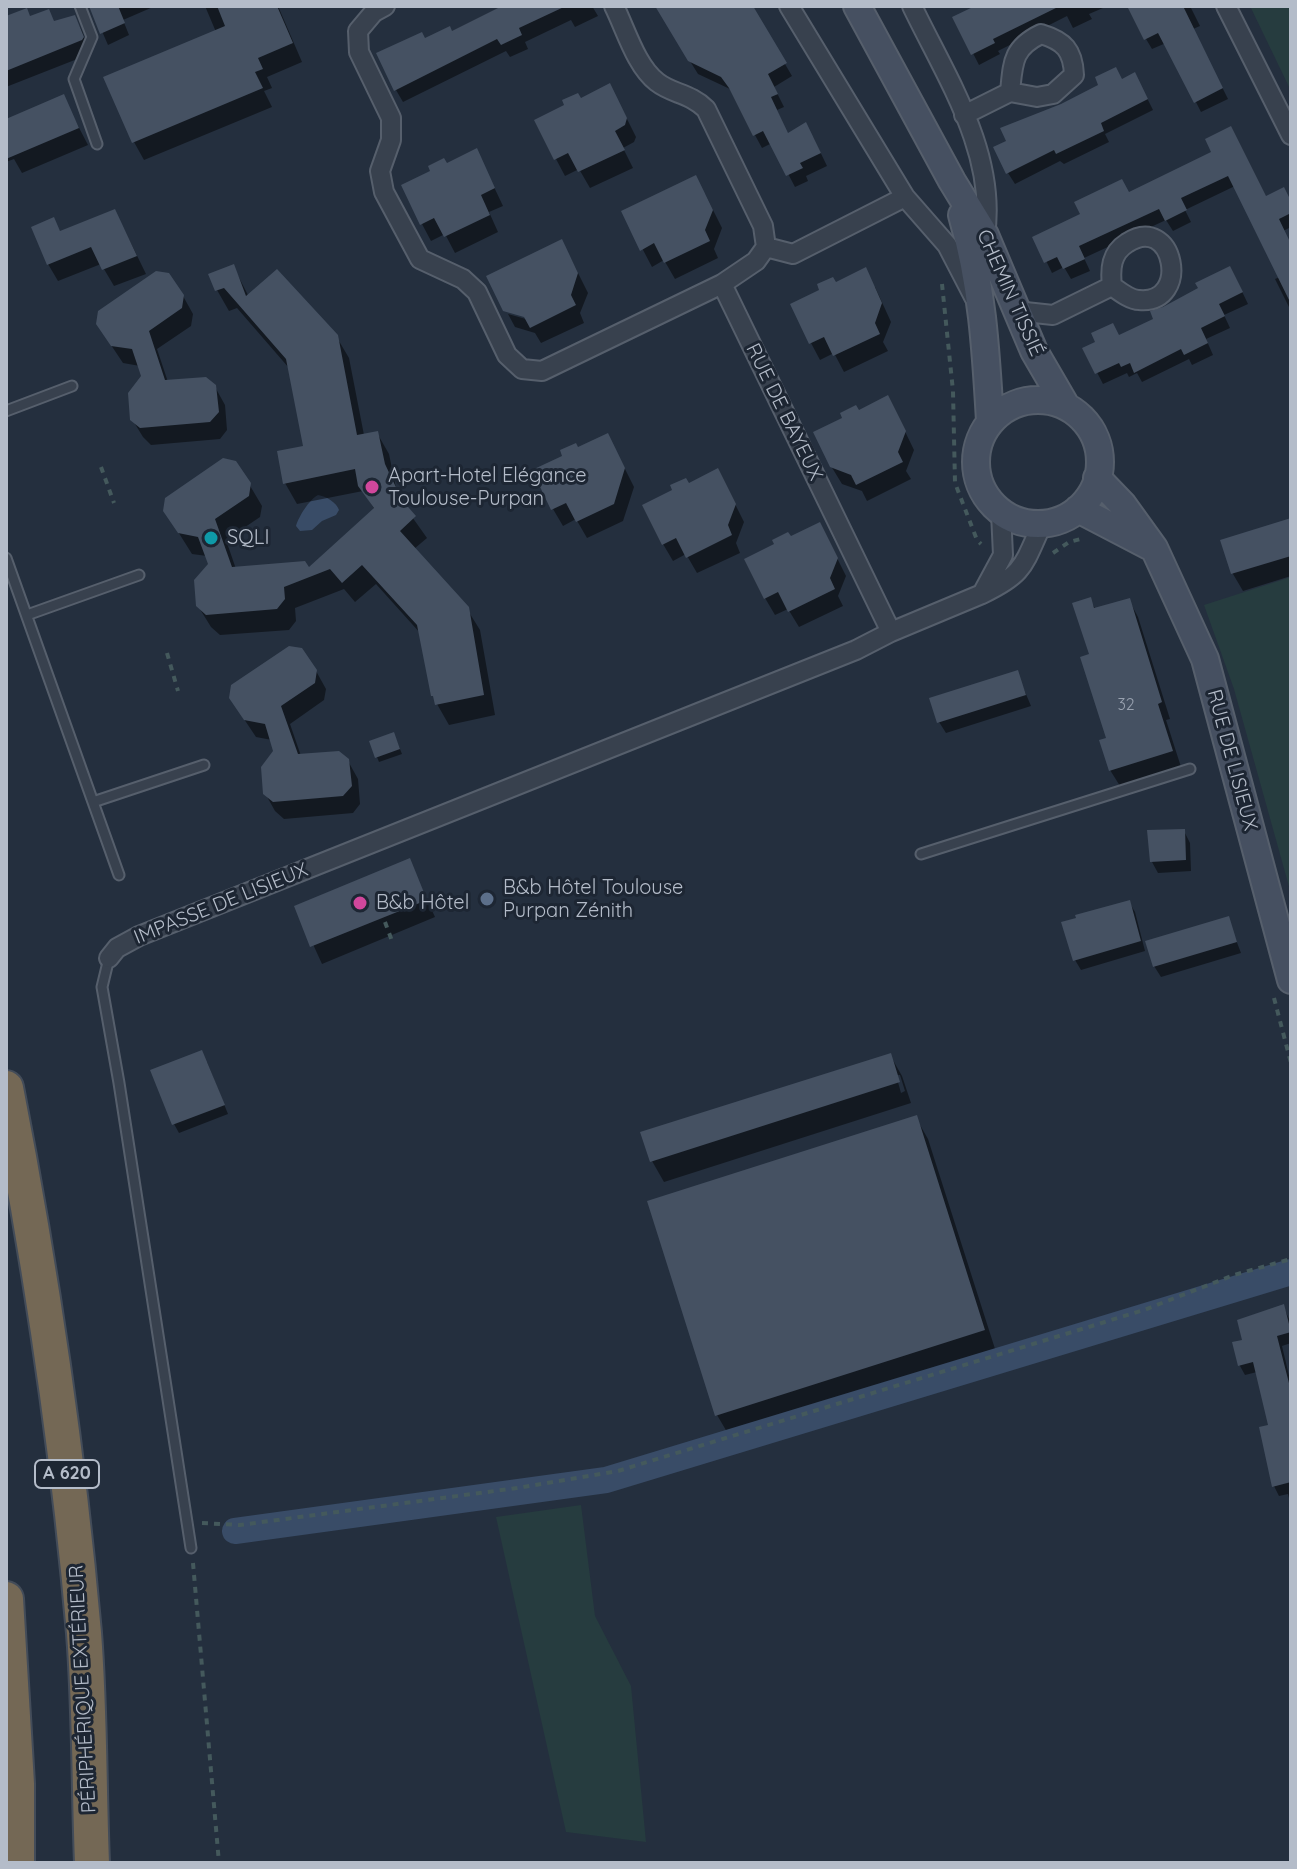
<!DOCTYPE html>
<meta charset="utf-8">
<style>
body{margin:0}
#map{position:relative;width:1297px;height:1869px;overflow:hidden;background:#242f3e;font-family:Quicksand,sans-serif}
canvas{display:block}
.frame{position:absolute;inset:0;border:8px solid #b4bcc9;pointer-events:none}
</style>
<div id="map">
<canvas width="1297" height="1869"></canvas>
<div class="frame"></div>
</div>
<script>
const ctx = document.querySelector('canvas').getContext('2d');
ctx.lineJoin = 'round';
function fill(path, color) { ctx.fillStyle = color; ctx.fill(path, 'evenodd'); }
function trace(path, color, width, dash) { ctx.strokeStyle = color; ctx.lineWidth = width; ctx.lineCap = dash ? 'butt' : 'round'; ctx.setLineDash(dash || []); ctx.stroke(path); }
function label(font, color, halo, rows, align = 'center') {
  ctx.font = font + ' Quicksand,sans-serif'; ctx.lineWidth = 6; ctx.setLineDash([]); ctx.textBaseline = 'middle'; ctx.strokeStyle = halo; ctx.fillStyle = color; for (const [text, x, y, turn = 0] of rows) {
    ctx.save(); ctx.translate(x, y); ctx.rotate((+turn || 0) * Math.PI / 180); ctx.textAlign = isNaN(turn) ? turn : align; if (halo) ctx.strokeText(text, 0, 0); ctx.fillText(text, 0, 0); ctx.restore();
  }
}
fill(new Path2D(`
 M1250 6H1291V91Z
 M1291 577V889L1290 890 1234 689 1204 605Z
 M581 1505 595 1616 631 1686 646 1842 566 1832 496 1517Z`), '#263c3f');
fill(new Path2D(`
 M318 495C326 496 337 503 339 510L336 515 322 521 312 530 300 531 296 526C299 516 309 500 318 495Z`), '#394c67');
fill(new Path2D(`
 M91 6H153V7L123 20 129 35 108 45Z
 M205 6H278L302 62 267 77 272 88 264 91 272 107 144 160 134 142 216 32Z
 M509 6H592L598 16 575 27 571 20 525 42 528 49 510 57 506 51 403 102 396 90 424 41 452 34Z
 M656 6H751L792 76 774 87 784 107 777 110 788 135 813 137 827 166 806 176 808 181 795 187 772 143 762 148 730 89 698 74Z
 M980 6H1102L1103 8 1089 14 1092 19 1073 28 1067 16 998 51 1000 54 979 65 955 18Z
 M1140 6H1190L1200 26 1193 29 1228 99 1201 112 1166 43 1152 49 1146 39 1132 10Z
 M75 17 82 31 90 54 6 87V18H30L55 23Z
 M1122 81 1141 86 1153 110 1105 134 1109 142 1064 164 1060 161 1015 184 1008 173Z
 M63 97 88 145 22 173 14 159 6 162V121Z
 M580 101 619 103 636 137 634 142 623 148 633 168 590 188 579 169 565 176 556 159Z
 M1214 153 1265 199 1291 203V227L1283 231 1291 246V311L1275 279 1280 277 1235 186 1185 210 1191 222 1173 231 1166 220 1084 258 1090 271 1071 279 1064 267 1052 273 1035 238Z
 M446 165 485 168 503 206 489 212 498 232 455 253 445 234 431 241 422 224Z
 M705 194 722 228 714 249 718 258 675 279 664 260 652 267 623 212Z
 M53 219 61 233 124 229 146 274 114 286 101 264 58 281 48 264Z
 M571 259 588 293 580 313 584 323 541 343 535 333 515 327 508 314 533 321Z
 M233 266 249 297 336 336 349 358 364 435 377 433 389 454 396 488 405 507 427 538 414 549 467 609 480 630 495 715 449 725 437 704 421 634 376 584 355 602 344 589 295 608 296 621 289 630 220 635 211 627 198 606 210 564 207 556 192 554 165 511 249 484 262 506 260 517 226 540 236 569 309 570 375 510 363 491 297 504 285 483 305 447 289 368 237 308 229 311 217 290Z
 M1236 279 1248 304 1224 315 1230 328 1206 339 1213 355 1192 365 1189 359 1142 382 1137 373 1129 377 1127 373 1103 384 1085 349 1119 337Z
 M835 284 875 287 891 322 883 342 888 351 844 372 834 353 820 360 811 343Z
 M183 296 193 314 191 326 157 349 168 382 215 387 225 405 227 430 220 439 151 445 143 437 132 419 144 377 140 366 123 363 109 342Z
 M858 412 897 415 914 450 906 471 911 479 867 501 862 491 842 484 831 466Z
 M578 450 617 453 634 487 623 521 587 538 576 519 563 526 553 509Z
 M688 485 727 488 744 522 736 543 740 553 697 573 686 554 673 561 663 544 675 491Z
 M1291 520V576L1243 591 1233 574 1222 541Z
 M790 539 829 542 846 576 838 596 843 606 799 627 788 609 775 615 765 598Z
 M1090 600 1096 610 1129 600 1138 617 1170 719 1166 720 1181 767 1120 786 1110 770 1108 740 1092 655Z
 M316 671 326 689 324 700 290 724 301 756 348 761 358 779 360 804 353 813 284 819 275 811 265 793 276 752 272 740 256 737 242 716Z
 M1017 673 1031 706 946 733 939 722Z
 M396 739 402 754 379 762 377 757Z
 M1184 831 1190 843 1191 871 1158 873 1152 862Z
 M409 861 435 917 322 964 296 907Z
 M1129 902 1135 912 1145 951 1081 970 1075 960Z
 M1228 919 1241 953 1161 977 1154 966Z
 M890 1055 902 1076 911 1103 664 1182 652 1161ZM896 1075H900L905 1091 901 1093Z
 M207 1062 228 1114 179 1133 174 1124Z
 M916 1118 928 1139 996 1352 730 1437 717 1415 650 1202Z
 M1283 1306 1291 1323V1343L1282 1346 1291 1384V1506L1288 1494 1279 1496 1274 1486 1270 1426 1257 1372 1245 1375 1240 1366 1234 1344 1245 1341Z`), '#0007');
trace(new Path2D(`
 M235 1531 606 1480 1291 1272`), '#394c67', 26);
fill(new Path2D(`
 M89 6H118L125 23 100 34Z
 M217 6H277L293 43 258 58 263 69 255 72 263 88 132 143 103 77 225 26Z
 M502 6H566L519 28 522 35 501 45 497 39 394 91 376 53 422 32 425 38 450 26 452 31Z
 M655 6H753L787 63 768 74 778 94 771 97 788 133 806 122 821 153 800 163 803 168 786 176 763 131 753 136 729 88 721 77 688 61Z
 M975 6H1060L993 39 995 43 971 55 952 17Z
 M1127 6H1183L1223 88 1194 103 1158 33 1144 40Z
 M27 8 30 16 49 9 54 21 75 15 84 37 82 40 6 71V16Z
 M1116 67 1122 79 1135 72 1148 99 1101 123 1104 131 1056 154 1054 150 1006 174 993 147 1006 141 1000 128 1061 104 1098 85 1095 77Z
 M610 83 627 118 625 125 615 131 625 150 578 172 568 153 554 160 534 120 564 105 562 100 578 93 581 98Z
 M64 94 79 128 6 159V119Z
 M1231 126 1266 196 1284 187 1291 201V213L1279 219 1291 244V304L1228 176 1181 198 1187 210 1165 221 1159 209 1079 246 1085 259 1063 269 1057 257 1044 263 1032 237 1080 214 1074 202 1122 179 1129 192 1211 152 1205 139Z
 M477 148 495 188 481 195 490 215 444 237 434 218 420 225 401 185 430 171 428 166 444 158 447 163Z
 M696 175 713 210 705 230 710 241 664 263 654 243 640 251 621 211Z
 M115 209 137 256 102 270 91 247 47 265 31 227 54 217 60 231Z
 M562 239 578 273 571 295 576 305 530 328 524 317 503 311 486 276Z
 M234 264 246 296 277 269 338 335 357 435 378 431 385 464 402 500 416 516 400 531 469 607 484 695 435 705 433 696H431L417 625 362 565 342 583 330 569 284 587 285 599 277 609 206 615 196 606 194 580 208 564 198 537 178 533 163 511 165 498 223 458 236 461 251 483 249 496 215 519 232 567 305 561 309 567 374 508 358 486 355 469 283 484 277 451 303 446 286 359 224 288 215 291 208 274Z
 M1230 266 1243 292 1219 304 1225 316 1201 328 1208 343 1184 355 1181 349 1134 373 1130 363 1121 367 1119 363 1095 374 1082 348 1095 342 1091 333 1113 323 1119 335 1153 319 1150 311 1163 307 1198 288 1195 283Z
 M866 267 882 303 875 323 880 334 833 356 824 337 809 344 790 304 819 290 817 284 833 277 836 282Z
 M156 271 169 273 184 295 182 308 149 331 165 380 206 377 216 385 219 412 210 422 140 428 130 420 128 393 141 376 132 349 111 346 96 324 98 311Z
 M888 395 906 431 898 452 903 462 856 485 851 475 830 467 813 432 842 418 840 413 856 405 859 410Z
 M608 433 625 468 614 504 576 522 566 503 551 510 532 470 562 456 560 450 576 443 578 447Z
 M718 468 736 504 728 525 732 535 686 558 676 538 662 545 642 505 672 490 670 485 686 478 689 483Z
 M1291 518V556L1231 574 1220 540Z
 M820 522 838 558 830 578 835 589 788 612 778 592 764 599 744 559 774 544 772 540 788 532 791 536Z
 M1091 597 1094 608 1130 598 1162 702 1158 704 1173 751 1109 771 1099 740 1106 738 1080 657 1089 654 1072 603Z
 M289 646 302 648 317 670 315 683 281 706 298 754 339 751 349 759 352 786 343 796 273 802 263 794 261 767 273 751 265 724 244 720 229 698 231 685Z
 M1018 670 1026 695 937 723 929 698Z
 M394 732 400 749 375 758 369 741Z
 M1185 829 1186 860 1150 862 1147 830Z
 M410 858 427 900 310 947 294 906Z
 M1130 900 1141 941 1073 961 1061 922 1076 918 1075 915Z
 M1229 916 1237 942 1153 967 1145 941Z
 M202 1050 225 1105 172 1125 150 1070Z
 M891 1053 900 1082 650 1162 640 1132Z
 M917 1115 985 1330 715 1416 647 1201Z
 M1284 1304 1291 1332 1277 1336 1291 1391V1482L1272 1487 1259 1427 1268 1425 1253 1362 1238 1366 1232 1342 1242 1340 1237 1320Z`), '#455162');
const lane = new Path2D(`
 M80 6 92 37 74 79 97 144
 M6 411 72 386
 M6 558 119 875
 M27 615 139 575
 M93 802 204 765
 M921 854 1190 769
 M109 958 102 987 119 1083 191 1548`);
const street = new Path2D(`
 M385 6 374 12 358 31 359 52 391 118V140L380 171 384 192 420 259 463 279 477 292 507 355 522 369 542 371 722 284 891 632 982 594
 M614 6C626 30 636 66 657 82 672 94 690 93 706 109L763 226 766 247 756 261 722 284
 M789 6 905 197 947 245 974 297
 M912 6C946 77 997 153 985 235
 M1226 6 1291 135
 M964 115 1010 92 1037 97 1053 94 1074 75C1073 50 1064 41 1041 34 1012 48 1013 63 1010 92
 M766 247 793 254 905 197
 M1016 311 1053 315 1112 286C1119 291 1130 300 1139 300 1192 305 1174 212 1127 243 1111 253 1110 269 1112 286
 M1001 513 1003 555 982 594C1024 574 1023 566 1042 524
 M109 958 117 948 139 936 856 650 891 632`);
const secondary = new Path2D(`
 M857 6 952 181 985 235 1034 351 1066 406
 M962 215C982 283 986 351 990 421
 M976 462a62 62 0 1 1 124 0a62 62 0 1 1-124 0Z
 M1097 478 1123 505 1154 548 1205 659 1291 980
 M1078 509 1149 546`);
const highway = new Path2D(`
 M6 1088C41 1268 68 1451 84 1633 90 1709 89 1787 92 1863
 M6 1599 17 1784V1863`);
trace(lane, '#565f6c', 13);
trace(street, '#565f6c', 22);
trace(secondary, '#565f6c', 30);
trace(highway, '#434c59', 38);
trace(new Path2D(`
 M942 284 953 391 955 483 977 540 981 544
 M101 467 114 503
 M1053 553 1069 542 1081 539
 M167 653 178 691
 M385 922 392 941
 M1274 998 1291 1063
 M202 1523 240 1525 517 1488 618 1471 1144 1310 1234 1275 1291 1259
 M193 1563 219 1863`), '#44595c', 4, [6, 6]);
trace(lane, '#38414e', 9);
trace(street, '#38414e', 18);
trace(secondary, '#465061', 26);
trace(highway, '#746855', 34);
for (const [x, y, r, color] of [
 [372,487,8,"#d1479c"],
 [211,538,8,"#0f9aa8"],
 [487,899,8,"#5c6f8a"],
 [360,903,8,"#d1479c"]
]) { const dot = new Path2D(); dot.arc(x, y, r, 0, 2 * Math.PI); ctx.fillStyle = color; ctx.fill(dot); trace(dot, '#1d2633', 3); }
label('16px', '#98a1af', null, [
 ["32",1126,705]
]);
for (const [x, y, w] of [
 [67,1474,64]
]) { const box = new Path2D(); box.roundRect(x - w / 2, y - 14, w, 28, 6); ctx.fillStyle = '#1d2633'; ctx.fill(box); trace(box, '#b4bcc9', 2); }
label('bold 18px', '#b4bcc9', null, [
 ["A 620",67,1474]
]);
label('20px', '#b4bcc9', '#1d2633', [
 ["CHEMIN TISSIÉ",1010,293,66],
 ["RUE DE BAYEUX",784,412,64],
 ["RUE DE LISIEUX",1232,760,75],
 ["IMPASSE DE LISIEUX",221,904,-22],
 ["PÉRIPHÉRIQUE EXTÉRIEUR",83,1689,-93]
]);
label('20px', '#b4bcc9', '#1d2633', [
 ["Apart-Hotel Elégance",388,476],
 ["Toulouse-Purpan",388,499],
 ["SQLI",227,538],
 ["B&b Hôtel Toulouse",503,888],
 ["Purpan Zénith",503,911],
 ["B&b Hôtel",376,903]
], 'left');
</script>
